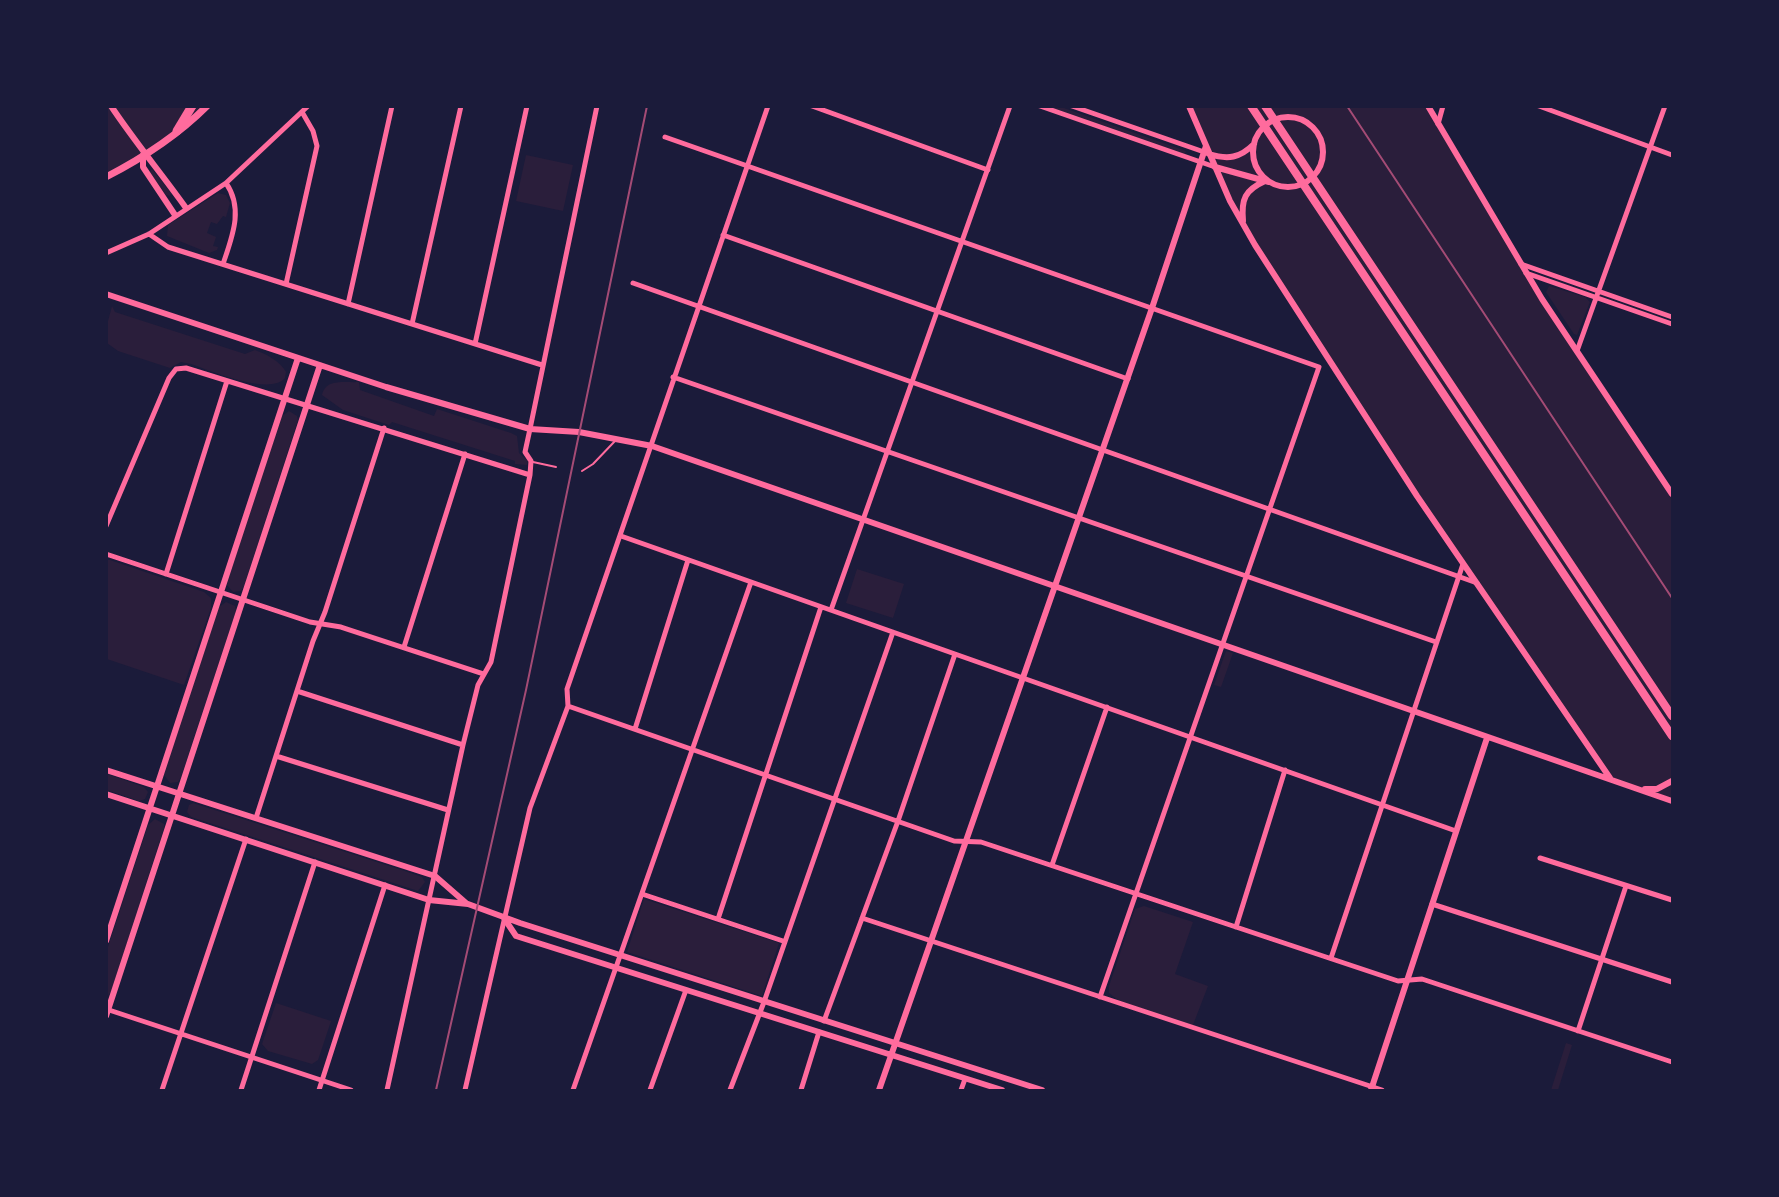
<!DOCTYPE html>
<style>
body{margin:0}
#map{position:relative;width:1779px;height:1197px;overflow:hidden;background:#1b1b3a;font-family:"Work Sans",sans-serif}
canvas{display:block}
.frame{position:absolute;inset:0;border:108px solid #1b1b3a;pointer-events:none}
</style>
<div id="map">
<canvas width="1779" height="1197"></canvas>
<div class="frame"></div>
</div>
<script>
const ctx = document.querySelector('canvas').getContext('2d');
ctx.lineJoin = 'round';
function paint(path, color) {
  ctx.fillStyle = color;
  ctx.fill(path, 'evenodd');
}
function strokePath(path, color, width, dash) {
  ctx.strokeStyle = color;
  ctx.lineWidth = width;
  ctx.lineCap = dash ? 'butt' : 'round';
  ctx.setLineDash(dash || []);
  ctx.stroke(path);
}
paint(new Path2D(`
 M107,107H207L196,118L107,177Z
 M1050,107H1061L1186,151L1185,154Z
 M1189,107H1428L1526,273L1672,494V801L1610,779L1417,496L1243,224Z
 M526,155L573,165L563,211L516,201Z
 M152,169L171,193L170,196L166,195L150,172Z
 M218,193L226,195L230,203L226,217L223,216L217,224L211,222L207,233L216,237L213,246L218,247L217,250L209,253L167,236L168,225Z
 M1549,286L1585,297L1590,302L1577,335L1574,334L1546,292Z
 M112,306L115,312L245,354L255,350C266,354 280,361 286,372L285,378C270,396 211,371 191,364L181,362L170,368L118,351L107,343V325Z
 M359,382L360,390L434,416L437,409L511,433L517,436L519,453L528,461L527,465L515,464V461L392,422L389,425L343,410L322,395C326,378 345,383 359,382Z
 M289,411L297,416L298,420L244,586L241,591L233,592L227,585L228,579L282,416Z
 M107,559L204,592L211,598V608L184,685L107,659Z
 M857,569L904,584L893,618L846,603Z
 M226,602L235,606L236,611L181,777L178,782L170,783L164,775L165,769L219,607Z
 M1226,651L1233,653L1221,687L1214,685Z
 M107,774L144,787L148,792L145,799L139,801L107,790Z
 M193,803L405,871L422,877L425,882L418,891L191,817L187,812L189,805Z
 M155,819L164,824V828L111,992L107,997V950L148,825Z
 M644,899L779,943L762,996L627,952Z
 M1144,906L1193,922L1175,974L1208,986L1193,1025L1119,1001L1109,993V986L1135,909Z
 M276,1003L331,1021L318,1060L312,1064L268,1051L262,1044Z
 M1566,1043L1572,1045L1558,1090H1551Z`), '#2a1e3b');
strokePath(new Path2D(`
 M533,462L556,467
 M582,471L593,464L615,441`), '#ff6b9d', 2);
strokePath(new Path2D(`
 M812,106L988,170
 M1040,106L1215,167
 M1072,106L1207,153
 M1539,106L1672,155
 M1438,124L1443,106
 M665,137L1319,367
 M149,234L168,247L542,365
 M723,235L1128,379
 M106,253L149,234L226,183L308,106
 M223,264C232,237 244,209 226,183
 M1521,264L1672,317
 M1526,273L1672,324
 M633,283L1477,583
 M286,284L317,146L313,131L302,112
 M348,304L392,106
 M412,324L461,106
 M475,344L527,106
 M1577,351L1665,106
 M673,377L1436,642
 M106,526L169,378L176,369L186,368L530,475
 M621,536L1456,831
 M106,554L310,622L341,627L484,674
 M166,574L227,381
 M831,610L1010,106
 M404,647L465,454
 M297,691L463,745
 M568,706L954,841L981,842L1398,981L1422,979L1672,1062
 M635,729L688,560
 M276,756L448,810
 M256,818L313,641L325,612L384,428
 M1540,858L1672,900
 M1052,865L1107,707
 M642,894L783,941
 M1432,904L1672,982
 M862,918L1382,1090
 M718,919L821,607
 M1236,927L1285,770
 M1331,958L1463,564
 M1100,997L1319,367
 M106,1009L351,1090
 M824,1021L898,821L955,654
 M1578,1031L1626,886
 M162,1090L246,839
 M241,1090L315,862
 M319,1090L385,885
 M387,1090L463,745L478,685L491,662L530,475L531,461L525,452L530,429L597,106
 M465,1090L530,808L568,706L567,689L768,106
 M573,1090L751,582
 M650,1090L686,990
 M730,1090L764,1002L893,632
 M801,1090L819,1032
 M961,1090L965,1079`), '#ff6b9d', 5);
strokePath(new Path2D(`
 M111,106C135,142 161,173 186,208
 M1189,106L1230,201L1255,245L1417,496L1610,778
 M1428,106L1542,299L1672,494
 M1253 152a35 35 0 1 1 70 0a35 35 0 1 1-70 0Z
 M1209,154C1228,160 1240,158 1254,144
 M143,155V167L175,215
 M1215,167L1269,182
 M1243,221C1241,199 1245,190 1265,181
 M106,294L386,387L530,429L579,432L652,446L1672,801
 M106,770L435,876L466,903
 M1645,789H1657L1672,781
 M106,794L429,900L468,904L520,923L1042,1090
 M504,918L516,936L1002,1090
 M106,941L298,358
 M106,1016L320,365
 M879,1090L1152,308L1206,146
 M1371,1090L1487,738`), '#ff6b9d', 6);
strokePath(new Path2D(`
 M106,177C141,159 179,134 207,106`), '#ff6b9d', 7);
strokePath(new Path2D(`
 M1251,106L1672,736
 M1265,106L1672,716`), '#ff6b9d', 8);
strokePath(new Path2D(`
 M177,131L192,106`), '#ff6b9d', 9);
strokePath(new Path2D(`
 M1347,106L1672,598
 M436,1090L526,690L647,106`), '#a44b75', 2);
</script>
